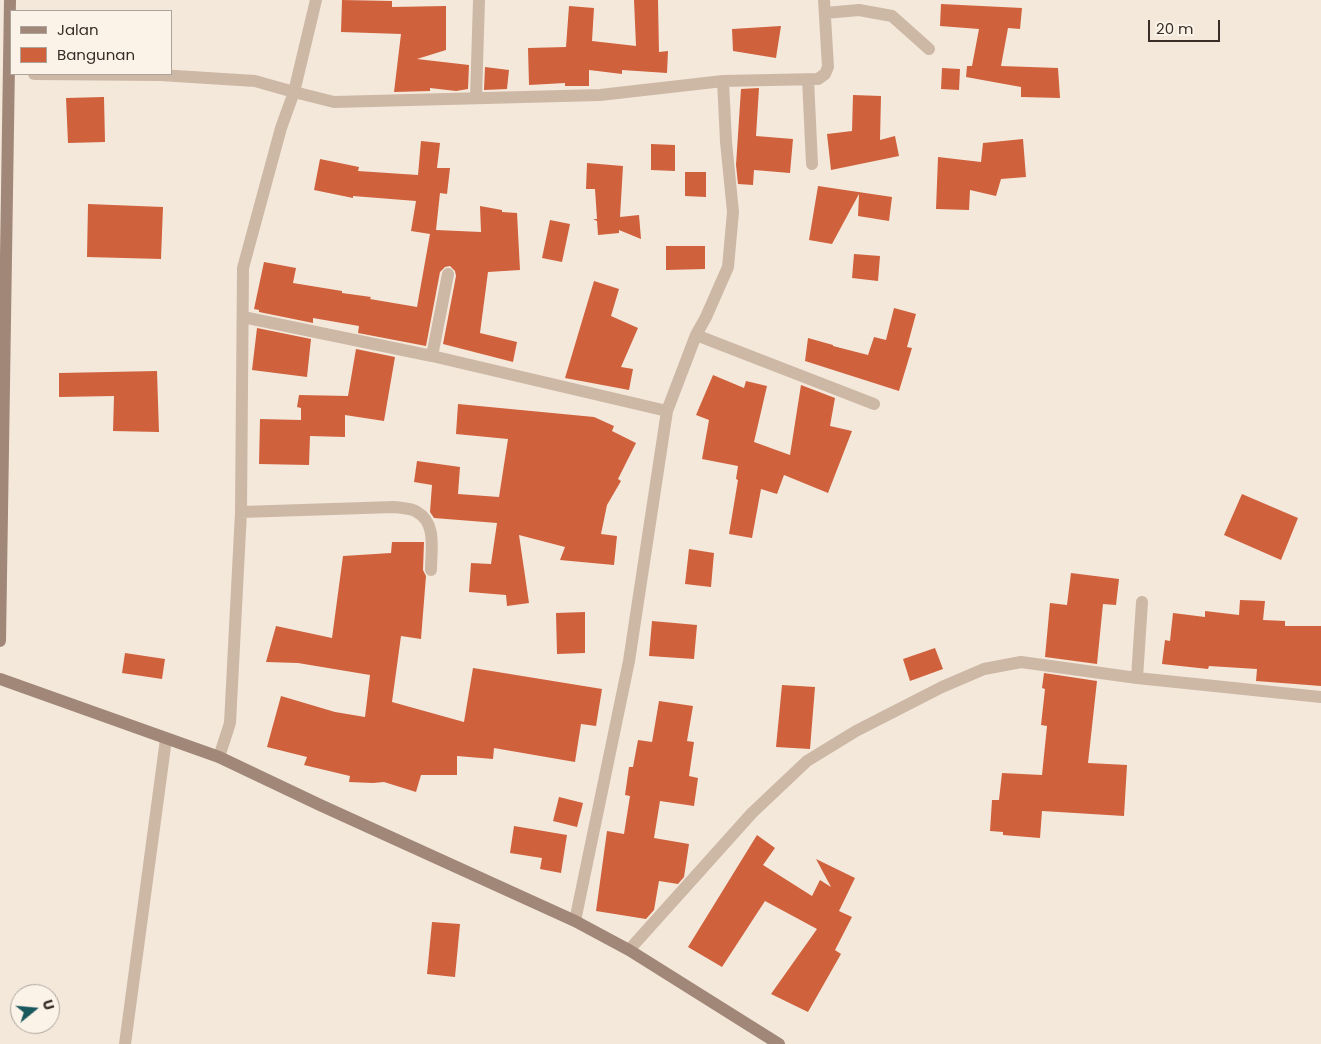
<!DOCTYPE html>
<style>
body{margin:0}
#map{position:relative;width:1321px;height:1044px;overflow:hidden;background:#f4e8db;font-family:Poppins,sans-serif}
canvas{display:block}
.legend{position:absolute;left:10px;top:10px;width:162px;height:65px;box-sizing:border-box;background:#fbf2e8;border:1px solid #ada39b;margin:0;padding:6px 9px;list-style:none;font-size:15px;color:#392d27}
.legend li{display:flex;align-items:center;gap:10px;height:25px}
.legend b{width:25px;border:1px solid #ada39b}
.north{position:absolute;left:10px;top:984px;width:50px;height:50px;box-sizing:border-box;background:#fbf2e8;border:1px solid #ada39b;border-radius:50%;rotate:73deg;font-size:14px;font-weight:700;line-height:20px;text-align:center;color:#392d27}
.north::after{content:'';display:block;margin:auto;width:18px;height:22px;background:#19595e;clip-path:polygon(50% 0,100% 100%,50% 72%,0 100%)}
.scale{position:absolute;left:1148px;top:20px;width:72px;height:22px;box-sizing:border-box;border:2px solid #392d27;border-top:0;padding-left:6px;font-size:15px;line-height:18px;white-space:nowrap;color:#392d27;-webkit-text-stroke:4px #fbf2e8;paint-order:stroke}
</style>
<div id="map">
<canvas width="1321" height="1044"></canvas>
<ul class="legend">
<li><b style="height:6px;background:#a18777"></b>Jalan</li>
<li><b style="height:14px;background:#d0613d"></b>Bangunan</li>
</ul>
<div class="north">U</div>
<div class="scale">20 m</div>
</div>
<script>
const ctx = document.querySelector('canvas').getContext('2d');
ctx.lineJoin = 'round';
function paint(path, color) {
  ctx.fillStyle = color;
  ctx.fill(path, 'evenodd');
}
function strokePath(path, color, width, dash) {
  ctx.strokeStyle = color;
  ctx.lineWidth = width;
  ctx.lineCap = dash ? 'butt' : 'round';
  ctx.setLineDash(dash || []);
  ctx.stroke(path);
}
paint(new Path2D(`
 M342,0L392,1V7L446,6V50L417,59L469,65L468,89L456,91L430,88V91L394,92L401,34L341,32Z
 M634,0H658L659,52L668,51L667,73L622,70V74L589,70V86H565V83L529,85L528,48L566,47L569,6L594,8L592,41L636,46Z
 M941,4L1022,8L1020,29L1008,28L1001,66L1058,68L1060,98L1021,97V87L966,77L967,66H972L979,29L940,26Z
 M781,26L776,58L733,51L732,29Z
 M485,67L509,70L507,89L484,90Z
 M942,68L960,69L959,90L941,89Z
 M759,88L756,136L793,139L790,173L754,170L753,185L738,184L736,165L741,89Z
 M853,95L881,96L880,140L895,136L899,156L831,170L827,134L852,131Z
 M104,97L105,142L68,143L66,98Z
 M1023,139L1026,177L1001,179L996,196L970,190L969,210L936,209L938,157L981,162L983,143Z
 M421,141L440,143L437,168H450L447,194L440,193L436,230L481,232L480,206L502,210V212L517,213L520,270L488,272L480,333L517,342L513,362L443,344L456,276L455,271L450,266L445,267L440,272L426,346L358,333L359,326L313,318V323L259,312V310L254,309L264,262L296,268L293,283L342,291V293L371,297L370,299L417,307L430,234L411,231L416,201L353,196V198L314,190L320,159L359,167L358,171L418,175Z
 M651,144L675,145V171L651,170Z
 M587,163L623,166L620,217L639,215L641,239L619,230V233L598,235L597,221L593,219H597L595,189H586Z
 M685,172H706V197L685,196Z
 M818,186L892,197L889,221L858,216L859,194L832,244L809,240Z
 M88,204L163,207L161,259L87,257Z
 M550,220L570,224L562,262L542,258Z
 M666,246H705V269L666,270Z
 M854,254L880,256L878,281L852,278Z
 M594,281L619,289L611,316L638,328L621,367L633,369L629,390L565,378Z
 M894,308L916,314L907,347L912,348L899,391L805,361L808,338L833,345V346L868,355L874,337L886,340Z
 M257,328L311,339L307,377L252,370Z
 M356,349L395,357L384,421L345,415V437L310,436L309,465L259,464L260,419L301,420V408L297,407L299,395L348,396Z
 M157,371L159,432L113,431L114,396L59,397V373Z
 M713,375L744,388L746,381L767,386L754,442L790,455L801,385L835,398L830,426L852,431L828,493L784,475L777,494L761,489L752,538L729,534L738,480L736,479L738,466L702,459L709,420L696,415Z
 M458,404L594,417L614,426L612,431L636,443L618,479L621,481L607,505L601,534L617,536L614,565L560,560L565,547L519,535L529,603L507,606L506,595L469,592L471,563L491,564L497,523L434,518L430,512L432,485L414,482L417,461L460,467L458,494L499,497L508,439L456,434Z
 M1242,494L1298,518L1281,560L1224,535Z
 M392,542H424L423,570L426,576L421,639L401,636L392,702L464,722L473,668L602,689L596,726L581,724L575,762L494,748L493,759L457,756V775H421L416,792L384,782L373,783L349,782L350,776L304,765L307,757L267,747L281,696L335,712L365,717L370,675L298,663L266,662L276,626L332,638L343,556L391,553Z
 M689,549L714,553L711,587L685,584Z
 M1071,573L1119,579L1116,605L1103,604L1097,664L1045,657L1050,603L1067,605Z
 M1240,600L1265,601L1263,620L1285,621V626H1321V686L1256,681L1257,669L1209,666L1208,669L1162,664L1165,640L1170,641L1173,613L1205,617V611L1239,615Z
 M585,612V653L557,654L556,613Z
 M652,621L697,625L694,659L649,656Z
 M935,648L943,669L910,681L903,659Z
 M125,653L165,659L162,679L122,673Z
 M1044,673L1097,681L1088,763L1127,765L1124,816L1042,811L1040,838L1003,835V832L990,831L992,800H999L1002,773L1042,775L1047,726L1041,725L1045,689L1042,688Z
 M782,685L815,687L810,749L776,747Z
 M659,701L693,706L687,741L694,742L689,776L698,778L694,806L660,801L654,838L689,844L684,877L678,884L659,881L654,910L646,919L596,911L607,831L624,834L630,796L625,795L629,767H633L638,740L652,742Z
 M559,797L583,803L577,827L553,821Z
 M514,826L567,835L561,873L540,869L542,858L510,853Z
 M757,835L775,848L763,865L812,896L820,880L831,887L816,859L855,878L839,911L852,917L835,950L841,954L808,1012L771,994L817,929L765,901L722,967L688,947Z
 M432,922L460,924L455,977L427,974Z`), '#d0613d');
strokePath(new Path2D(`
 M825,13L859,10L892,16L929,49
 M34,74L160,75L255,81L294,92L316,0
 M808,79L812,164
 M476,98L479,0
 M243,317L432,356L667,411
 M696,335L874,404
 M432,356L448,274
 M241,512L394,507C401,508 411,508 417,512C437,523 431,550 431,570
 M1137,678L1142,602
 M219,757L230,723L241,512L243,268L281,128L294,92L334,102L600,95L723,81L818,79L825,74L828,67L824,0
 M575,921L629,661L667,411L696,335L706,317L728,267L733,212L726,142L723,81
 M629,950L752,813L807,761L856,731L942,687L984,669L1021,662L1137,678L1321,697
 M125,1044L166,739`), '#cdb8a6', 12);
strokePath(new Path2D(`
 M0,641L10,0
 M0,679L219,757L320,805L575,921L629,950L779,1044`), '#a18777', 12);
</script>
